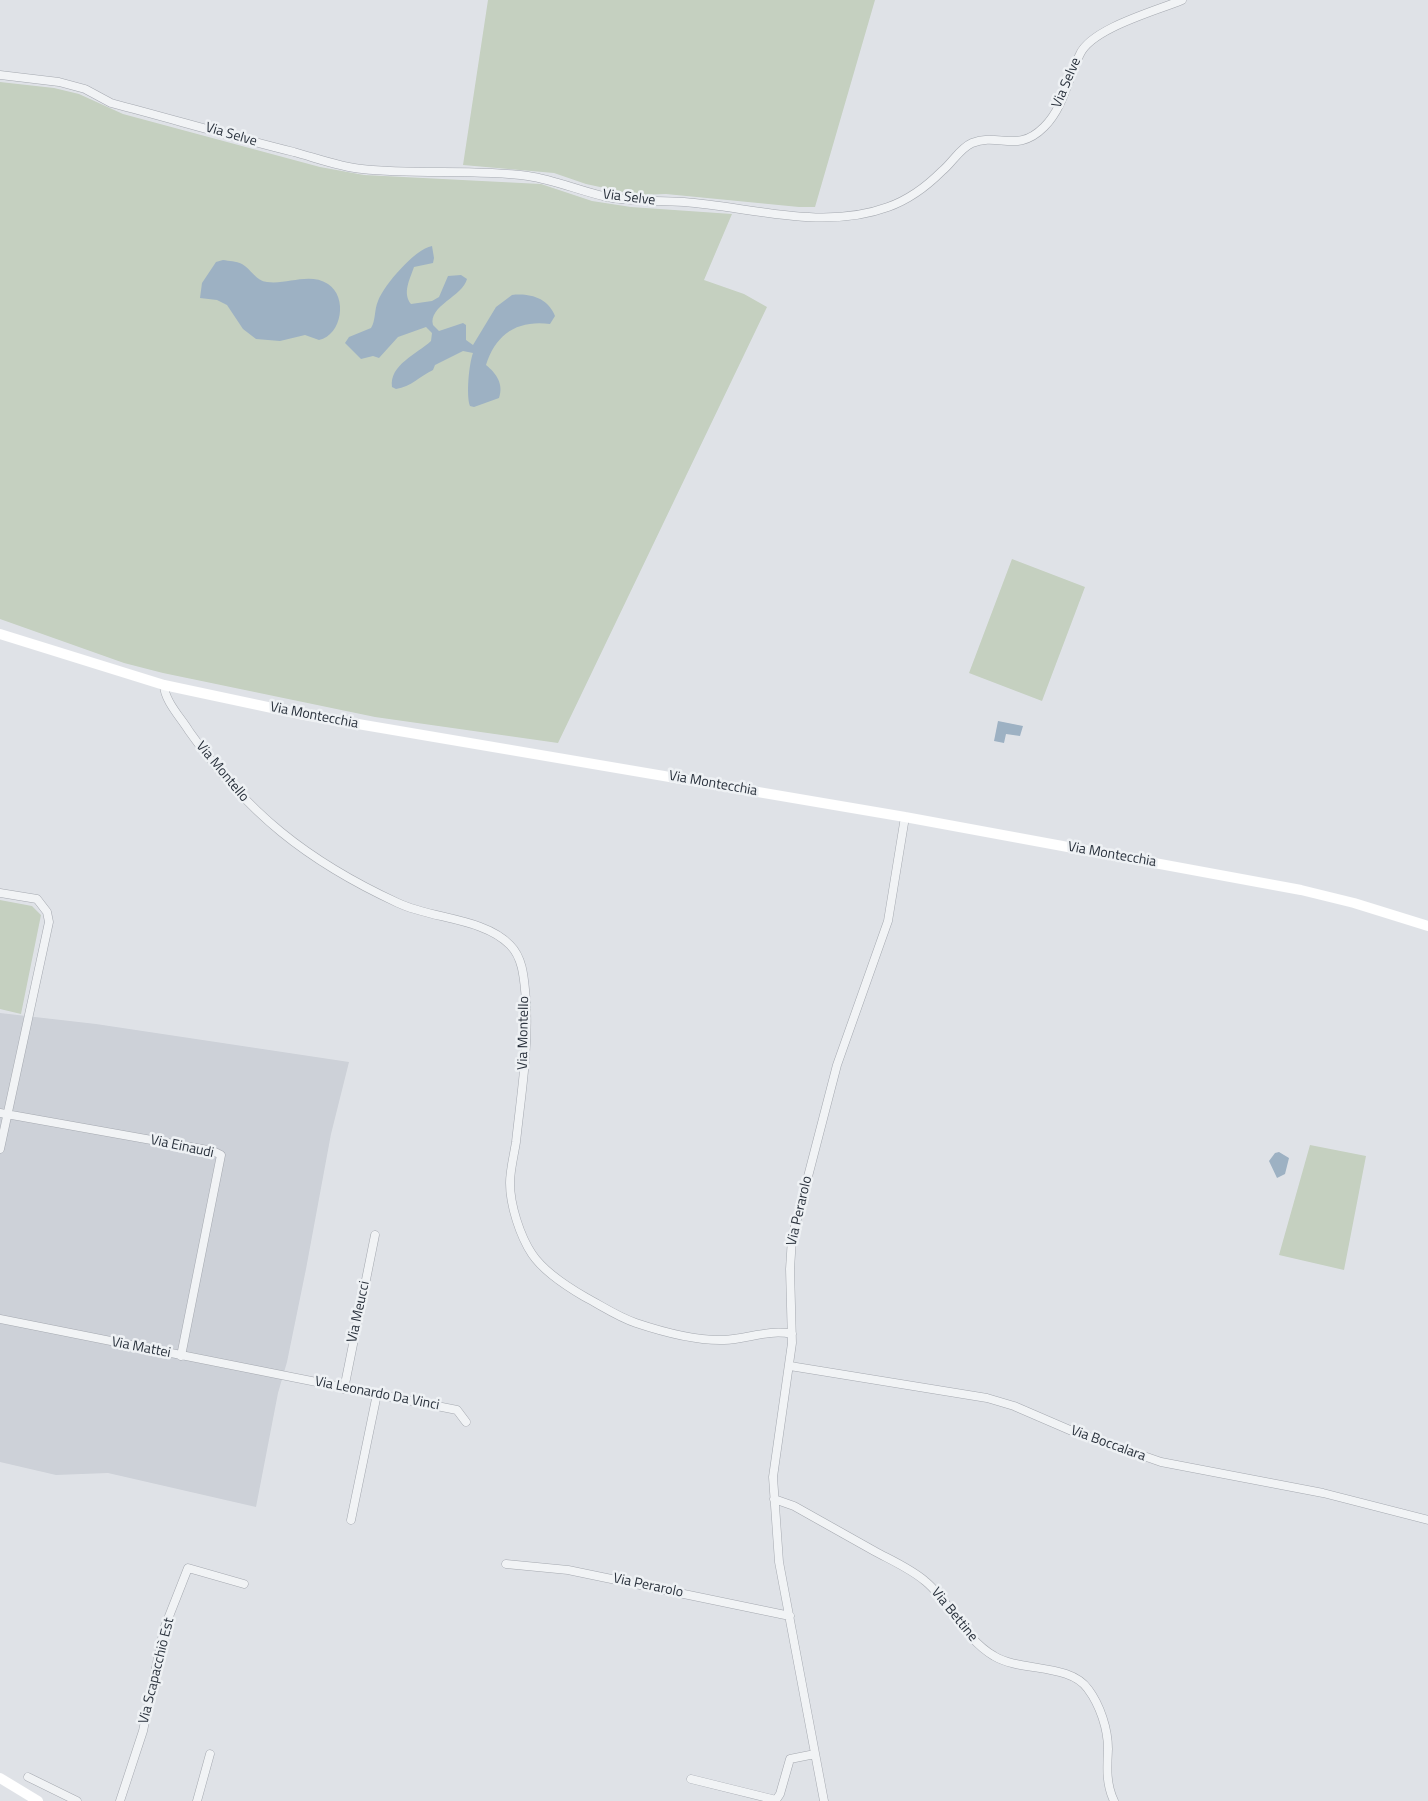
<!DOCTYPE html>
<meta charset="utf-8">
<style>
body{margin:0}
canvas{display:block;background:#dfe2e7}
</style>
<canvas width="1428" height="1801"></canvas>
<script>
const ctx = document.querySelector('canvas').getContext('2d');
ctx.lineJoin = 'round';
function paint(path, color) {
  ctx.fillStyle = color;
  ctx.fill(path, 'evenodd');
}
function strokePath(path, color, width, dash) {
  ctx.strokeStyle = color;
  ctx.lineWidth = width;
  ctx.lineCap = dash ? 'butt' : 'round';
  ctx.setLineDash(dash || []);
  ctx.stroke(path);
}
function label(font, color, halo, rows, align = 'center') {
  ctx.font = font + ' "Titillium Web",sans-serif';
  ctx.lineWidth = 5;
  ctx.setLineDash([]);
  ctx.textBaseline = 'middle';
  ctx.strokeStyle = halo;
  ctx.fillStyle = color;
  for (const [text, x, y, turn = 0] of rows) {
    ctx.save();
    ctx.translate(x, y);
    ctx.rotate((+turn || 0) * Math.PI / 180);
    ctx.textAlign = isNaN(turn) ? turn : align;
    if (halo) ctx.strokeText(text, 0, 0);
    ctx.fillText(text, 0, 0);
    ctx.restore();
  }
}
paint(new Path2D(`
 M0,1013L96,1024L349,1062L331,1134L306,1269L287,1362L278,1393L256,1507L108,1473L56,1475L0,1462Z`), '#cdd1d8');
paint(new Path2D(`
 M488,0H875L815,207H799L666,194L637,195L586,184L554,173L463,165Z
 M0,82L54,88L79,94L123,114L320,167L364,175L541,184L592,201L631,207L732,214L704,280L744,294L767,307L558,743L375,717L163,673L124,663L0,619Z
 M1012,559L1085,587L1042,701L969,673Z
 M0,900L32,906L41,915L21,1014L0,1009Z
 M1310,1145L1366,1156L1344,1270L1279,1255Z`), '#c5d0c0');
paint(new Path2D(`
 M432,246L434,258L433,263L414,267C410,279 402,293 411,304L432,301L439,297L448,276L461,275L467,279C463,296 428,306 433,325L439,331L463,323L466,325V340L473,345L496,307L512,295C530,293 548,298 555,316L550,324C517,320 496,334 486,365C496,373 504,384 499,398L474,407L470,406C466,395 469,364 473,353L463,351L435,365L433,370C420,376 411,387 396,389L392,387C389,365 417,354 431,341L432,333L426,327L398,337L379,358L373,356L361,359L345,343L349,337L371,328C376,320 374,310 378,301C384,285 415,249 432,246Z
 M223,260C229,261 236,261 242,264C251,269 256,281 267,282C287,285 309,272 328,284C348,297 342,335 319,340L305,335L280,341L256,339L243,329L227,305L217,300L200,298L202,283L216,262Z
 M998,721L1023,726L1020,736L1006,734L1004,743L994,741Z
 M1279,1152L1289,1158L1285,1174L1277,1178L1269,1161L1275,1153Z`), '#9db1c3');
const street = new Path2D(`
 M0,75L59,82L85,89L111,103C172,119 233,137 294,152C316,158 340,167 362,169C417,175 473,169 528,176C555,180 580,191 607,197C633,202 658,200 684,202C751,207 823,231 888,207C908,200 927,186 942,171C952,163 960,148 972,143C999,132 1017,154 1044,127C1064,107 1068,78 1080,54C1092,28 1156,11 1182,0
 M164,685C164,700 181,718 189,731C247,813 307,861 398,903C432,919 484,918 510,945C524,959 524,981 526,1000C529,1047 521,1095 516,1142C514,1155 510,1170 510,1183C510,1205 520,1236 532,1254C544,1272 566,1286 585,1297C602,1306 618,1317 636,1323C663,1332 696,1341 724,1340C748,1339 768,1329 792,1334
 M0,893L37,899L47,912L49,922L0,1149
 M0,1113L213,1151L221,1155L181,1356
 M0,1319L457,1410L466,1422
 M790,1366L987,1398L1014,1406L1072,1431L1161,1462L1323,1493L1428,1520
 M344,1389L375,1235
 M774,1499L794,1506C821,1521 849,1537 876,1552C893,1561 911,1569 925,1581C952,1603 963,1638 994,1656C1020,1672 1070,1663 1088,1689C1100,1705 1108,1729 1108,1749C1107,1768 1106,1784 1114,1801
 M351,1520L377,1394
 M506,1564L568,1570L790,1616
 M28,1777L77,1801
 M691,1779L776,1800L780,1794L790,1759L815,1754
 M120,1801L143,1731L164,1629L188,1568L244,1584
 M197,1801L210,1754
 M824,1801L779,1562L773,1477L792,1343L790,1269L792,1238L837,1065L888,921L905,817`);
strokePath(street, '#a5a9b0', 9);
strokePath(street, '#f1f3f5', 8);
strokePath(new Path2D(`
 M0,634L164,685L305,715L905,817L1301,890L1354,903L1428,926
 M0,1778L38,1801`), '#fff', 10);
label('14px', '#29313c', '#eef1f4', [
 ["Via Selve",1067,83,-67],
 ["Via Selve",231,135,16],
 ["Via Selve",629,198,7],
 ["Via Montecchia",314,716,11],
 ["Via Montello",222,772,50],
 ["Via Montecchia",713,784,10],
 ["Via Montecchia",1112,855,10],
 ["Via Montello",524,1033,-89],
 ["Via Einaudi",182,1147,12],
 ["Via Perarolo",800,1211,-77],
 ["Via Meucci",359,1312,-78],
 ["Via Mattei",141,1348,11],
 ["Via Leonardo Da Vinci",377,1394,11],
 ["Via Boccalara",1108,1444,20],
 ["Via Perarolo",648,1586,12],
 ["Via Bettine",954,1615,51],
 ["Via Scapacchiò Est",157,1671,-76]
]);
</script>
